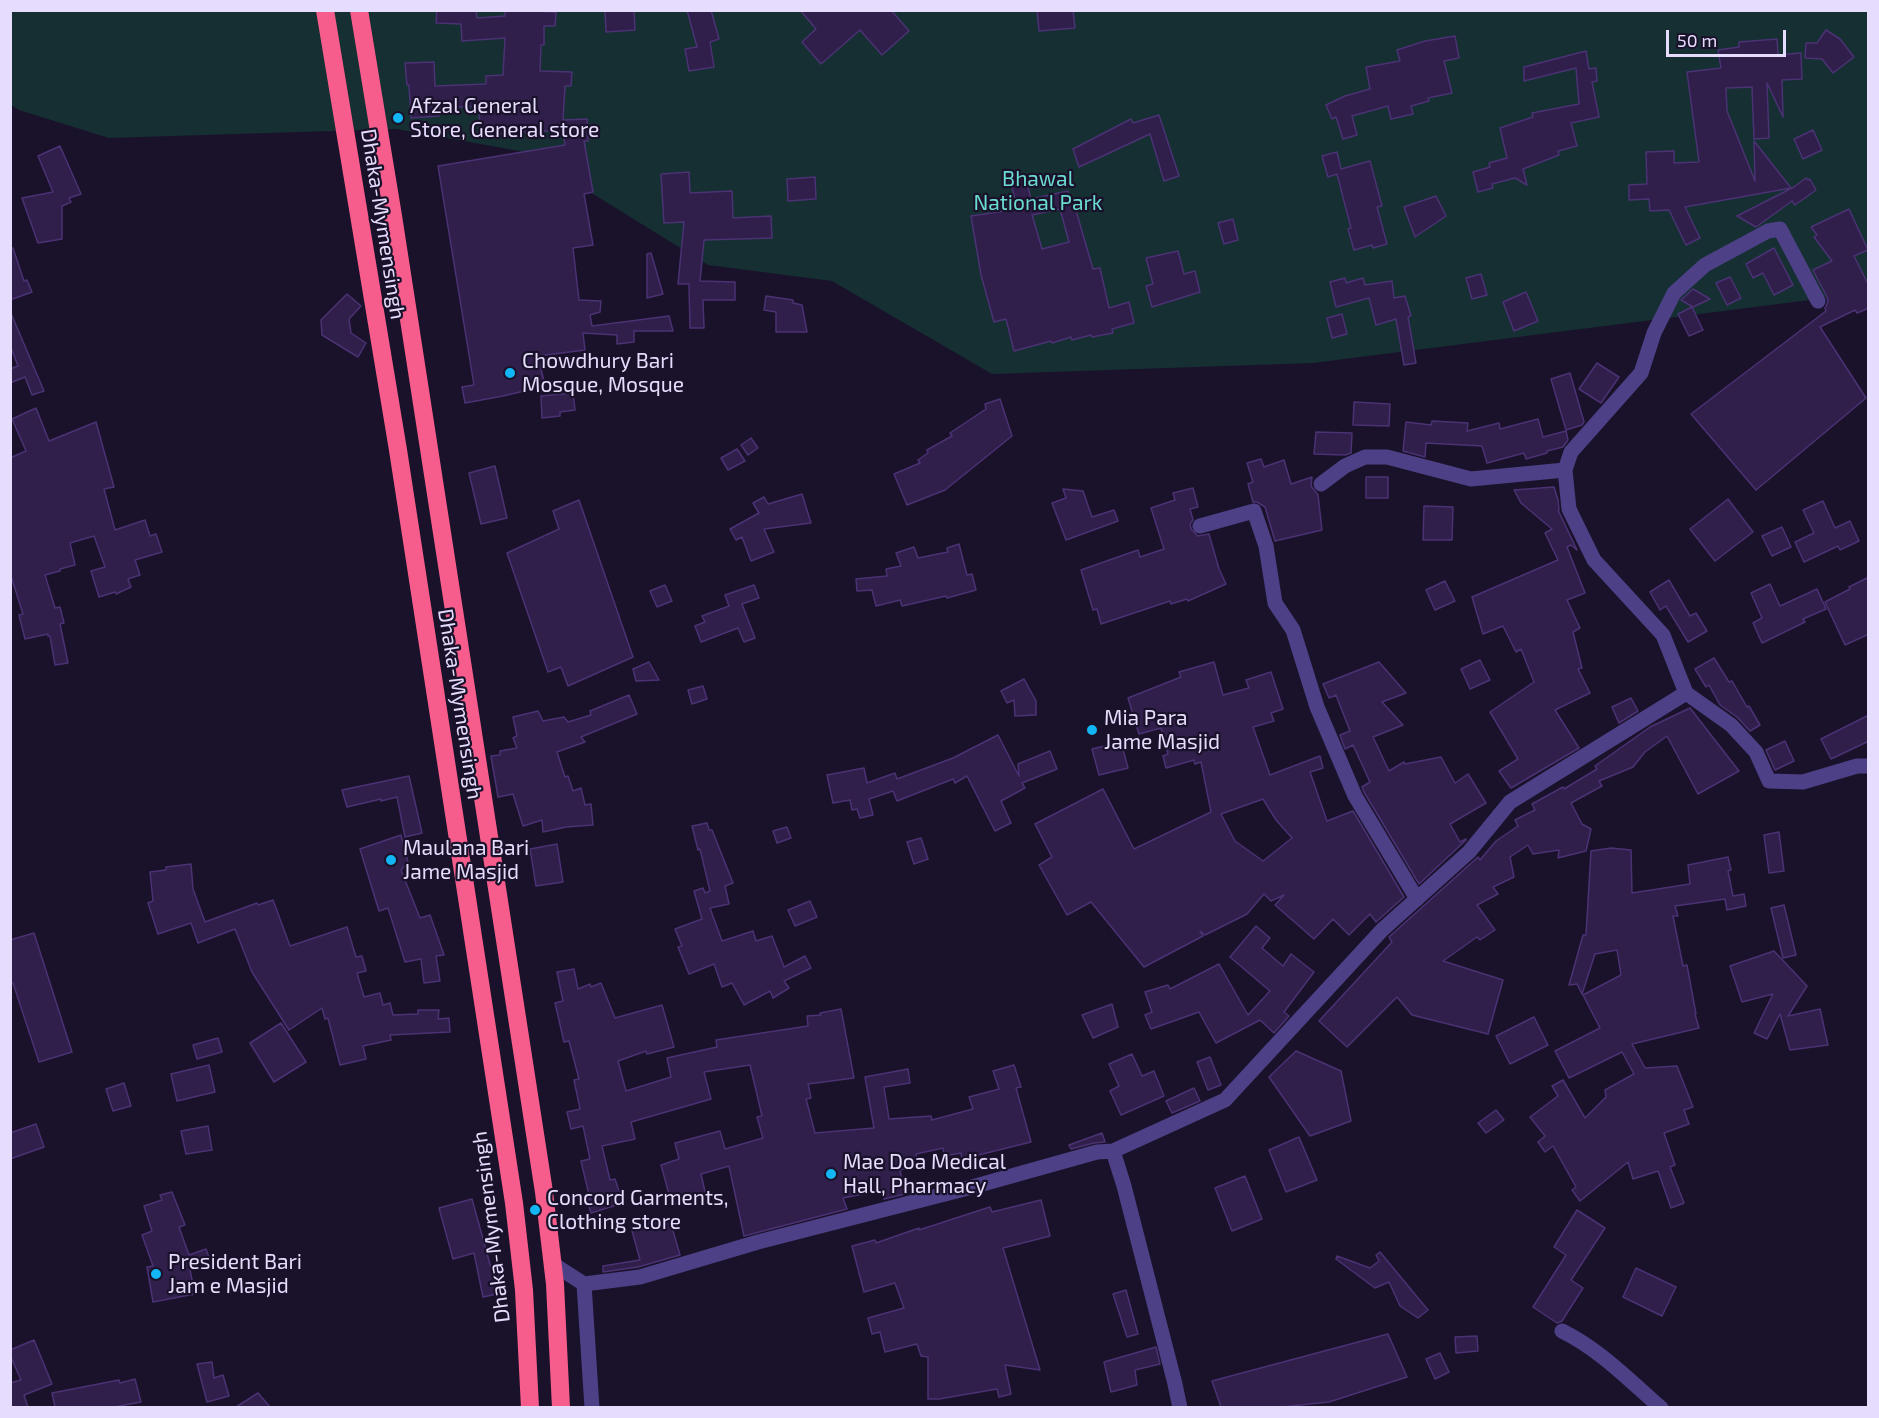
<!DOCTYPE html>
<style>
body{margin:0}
#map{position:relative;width:1879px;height:1418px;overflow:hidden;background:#1a122a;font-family:"Exo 2",sans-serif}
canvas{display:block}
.frame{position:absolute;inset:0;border:12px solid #e6dcfd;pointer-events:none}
.scale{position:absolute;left:1666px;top:30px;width:120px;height:27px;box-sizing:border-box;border:3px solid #e6dcfd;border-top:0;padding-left:8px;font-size:18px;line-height:21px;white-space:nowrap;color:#e6dcfd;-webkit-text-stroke:4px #1a122a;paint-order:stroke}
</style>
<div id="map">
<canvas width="1879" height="1418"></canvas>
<div class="frame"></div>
<div class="scale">50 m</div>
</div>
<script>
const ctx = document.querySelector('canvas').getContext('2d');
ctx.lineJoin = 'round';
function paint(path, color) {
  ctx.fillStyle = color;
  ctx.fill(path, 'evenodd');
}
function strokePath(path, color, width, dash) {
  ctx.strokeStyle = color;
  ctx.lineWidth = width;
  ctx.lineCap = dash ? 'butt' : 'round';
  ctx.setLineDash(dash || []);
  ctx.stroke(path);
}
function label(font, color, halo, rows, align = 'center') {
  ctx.font = font + ' "Exo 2",sans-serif';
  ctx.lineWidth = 4.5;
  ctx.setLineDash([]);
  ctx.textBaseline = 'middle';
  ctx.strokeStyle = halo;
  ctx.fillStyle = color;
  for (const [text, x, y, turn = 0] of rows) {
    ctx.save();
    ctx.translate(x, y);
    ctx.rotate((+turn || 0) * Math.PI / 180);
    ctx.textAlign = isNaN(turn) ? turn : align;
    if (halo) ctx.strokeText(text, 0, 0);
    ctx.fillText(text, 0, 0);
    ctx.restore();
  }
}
paint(new Path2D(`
 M10,11H1868V285L1818,299L1313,363L992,374L832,281L708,265L525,152L396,129L109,138L19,110L11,105Z`), '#152f33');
const building = new Path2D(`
 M437,10H476L477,18L505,16V10L556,12L555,26H544V45H541L540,71L572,72L571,86H565L563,120L587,119L588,141H584L593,192L584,194L593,245L573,248L579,300L601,301L600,312L590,315L592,326L669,316L673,331H634V342L617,344V335L583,333L585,350L538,356L545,386L503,396L465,403L462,387L474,385L438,166L565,145L563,130L480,135L479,106L439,108V116L411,118L409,85H407L405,63L434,62L435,86L486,84V76L503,75L505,38L462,41L461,24L436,23Z
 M605,10H634L635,30L606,32Z
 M687,10H711L719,39L710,42L714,67L689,71L685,49L697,47Z
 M800,10H891L909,31L882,55L860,30L821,64L802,42L816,29Z
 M1037,10H1073L1075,28L1039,31Z
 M1826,30L1840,39L1854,57L1833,73L1822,59L1805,58L1806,43H1817Z
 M1455,36L1459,58L1444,61L1452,93L1428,98L1429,101L1411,106L1413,114L1391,119L1388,106L1352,116L1357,135L1343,139L1336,117L1332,119L1326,105L1345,96L1370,89L1366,67L1400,61L1397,50L1425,41Z
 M1777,39L1778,55L1801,53L1802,79L1782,80L1783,117L1767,83L1769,138L1754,139L1752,87L1726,88L1727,111L1755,181L1754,141L1791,188L1685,207L1700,238L1686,245L1669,210L1650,211L1649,199L1629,200V185L1647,184L1646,152L1674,151V163L1699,162L1687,72L1721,68L1718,50L1739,47V42Z
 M1586,51L1589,69L1596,68L1597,81L1592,82L1599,117L1571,123L1577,146L1558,151L1559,155L1523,169L1527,185L1515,178L1492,184L1493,188L1478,192L1473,172L1490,167L1489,163L1507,158L1500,128L1533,117L1532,113L1579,104L1576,68L1524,81V67Z
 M1159,115L1179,176L1164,181L1150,134L1079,167L1073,149L1131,119L1133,123Z
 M1813,130L1822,150L1803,159L1794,139Z
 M60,146L81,194L69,198L71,202L62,206V239L38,243L22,198L53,192L38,156Z
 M1337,152L1341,169L1370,161L1382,206L1377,207L1387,244L1373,248L1372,245L1354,250L1348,229L1351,228L1337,174L1328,177L1322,156Z
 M689,172L690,193L732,191L733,218L771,216L772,238L704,240L700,281L735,282V300H703L704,328H690L689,284H678L684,222L664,223L661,174Z
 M1025,176L1031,199L1068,191L1072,208L1075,207L1093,269L1100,268L1109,308L1129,302L1134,323L1112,329L1113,333L1092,337L1091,335L1072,340L1071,337L1052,343L1051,341L1014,351L1006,319L994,322L981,275L971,216L1018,209L1010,181ZM1060,209L1069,242L1042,249L1032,215Z
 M815,177L816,199L788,201L787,179Z
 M1806,178L1808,180L1810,179L1816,190L1795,205L1792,201L1756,227L1737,216L1794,187Z
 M1436,196L1446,216L1415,237L1404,207Z
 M1849,209L1868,250L1854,256L1869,286V308L1857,313L1855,310L1820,327L1866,398L1756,490L1691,414L1826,311L1825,308L1828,302L1827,297L1813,270L1832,261L1814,237L1817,235L1811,227Z
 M1233,219L1238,240L1224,244L1218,223Z
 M13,248L24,281L27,280L32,292L10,300V249Z
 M1774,248L1793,285L1774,295L1763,273L1753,278L1746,264Z
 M1178,251L1184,274L1195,271L1200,292L1152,307L1146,286L1153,284L1146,258Z
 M651,253L663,294L647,298V254Z
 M1481,274L1487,295L1472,299L1466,278Z
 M1730,277L1741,298L1727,305L1716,283Z
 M1345,278L1346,283L1363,278L1365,285L1392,281L1394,298L1405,296L1411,316L1408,317L1416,363L1404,365L1396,319L1376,325L1369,298L1336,307L1330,282Z
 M1693,289L1710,299L1693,307L1681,300Z
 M1526,292L1538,321L1514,331L1503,302Z
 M347,294L361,306L349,319L351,333L366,343L358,357L322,335L321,320Z
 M766,296L793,300V303L802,305L807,332H776V312L764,310Z
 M1692,307L1703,330L1689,336L1678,314Z
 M10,311L44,391L32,395L25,377L10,383V369L18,366L10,345Z
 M1342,314L1347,334L1332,338L1327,318Z
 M1597,363L1619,377L1601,403L1579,389Z
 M1570,373L1584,422L1582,425L1566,430L1551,379Z
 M573,393L575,410L560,412V416L542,418L541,396Z
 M1000,399L1012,436L945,490L907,505L894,474L920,463L918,460L928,453L927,450L952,436L950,433L986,409L985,404Z
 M1354,402L1390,404L1389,426L1353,425Z
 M36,408L49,441L96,422L114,487L104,489L115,530L145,520L150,536L156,534L162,552L135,560L140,575L128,579L131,587L116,594L115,592L99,597L91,571L105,567L94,536L70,543L75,565L60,569V571L45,575L55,608L60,607L64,623L60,624L68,663L55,665L50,636H48V634L25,639L19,615L23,614L10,573V458L26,451L12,419Z
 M1538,419L1543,437L1566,431L1568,440L1563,447L1547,451V453L1526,459L1524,453L1487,463L1482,446L1426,443L1425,457L1403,451L1406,422L1431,425L1432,421L1468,423L1467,431L1499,423L1500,429Z
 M1316,432L1352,433L1351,453L1345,455L1314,454Z
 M751,438L758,448L748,455L741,445Z
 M737,449L745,461L728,470L721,458Z
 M1261,459L1264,467L1284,460L1291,484L1312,477L1311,486L1318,495L1322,530L1275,541L1265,507L1257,502H1253L1248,484L1253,482L1247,463Z
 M495,466L507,518L481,524L469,473Z
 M1366,477H1388V498H1366Z
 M1554,487L1558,500L1559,510H1558L1577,550L1571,545L1567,547L1585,593L1567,600L1580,628L1573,632L1582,668L1578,669L1590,693L1555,710L1579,748L1511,788L1499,771L1518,759L1490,712L1534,682L1521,649L1516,652L1503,626L1483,634L1472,597L1558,560L1545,533L1552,529L1521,503L1514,490Z
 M1193,488L1198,507L1190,509L1193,520L1190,524L1191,529L1198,536L1209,534L1219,569L1226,584L1188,601L1187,599L1171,604L1170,601L1101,624L1097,609L1093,610L1081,570L1138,550L1140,557L1164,549L1151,508L1175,500L1173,493Z
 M1063,489L1083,491L1092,517L1114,510L1118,521L1066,540L1052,503L1066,498Z
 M802,494L811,523L764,529L774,552L751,561L742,537L736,540L730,529L759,513L753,503L764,497L768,504Z
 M1728,499L1753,532L1715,561L1690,529Z
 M579,500L633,657L568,686L561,667L548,672L507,553L559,529L553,511Z
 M1823,501L1835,528L1850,521L1859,541L1840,550L1838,546L1804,562L1795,542L1814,533L1803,510Z
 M1424,506L1453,507L1452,540H1423Z
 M1782,527L1791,547L1772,556L1762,536Z
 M959,544L967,575L972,574L976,590L947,598L946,596L902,606L900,600L876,606L872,590L857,591L856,579L887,576L886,569L901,566L896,553L914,547L918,558L948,552L947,548Z
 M1869,577V634L1845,645L1825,602L1850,589L1849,587Z
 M1669,580L1690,616L1696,613L1707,631L1688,642L1666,606L1660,610L1650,592Z
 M1445,581L1455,601L1435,610L1426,590Z
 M1770,584L1780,606L1817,589L1826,609L1803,619L1805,622L1762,643L1753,623L1762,618L1751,593Z
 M665,585L672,601L657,607L650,591Z
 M754,585L759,598L742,604L755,638L744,642L738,628L701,642L695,626L705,622L702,616L729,606L725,595Z
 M1714,658L1729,682L1732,681L1747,707L1749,706L1760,725L1750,731L1737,717L1720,705L1709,685L1706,687L1695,669Z
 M1480,660L1490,680L1470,689L1461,669Z
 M649,662L659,680L636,681L633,669Z
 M1214,662L1223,695L1249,688L1246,680L1271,672L1283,709L1271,713L1274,721L1253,727L1270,775L1320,756L1323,768L1310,772L1327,821L1353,811L1404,897L1376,922L1370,914L1349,935L1333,919L1314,939L1275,905L1284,895L1271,901L1264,894L1247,914L1205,935L1200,931L1203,936L1144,967L1091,902L1067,915L1039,865L1052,857L1035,824L1103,789L1134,849L1211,812L1201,762L1195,764L1194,760L1166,768L1163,756L1168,754L1161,728L1139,734L1128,698L1181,677L1179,672ZM1263,799L1276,820L1292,838L1263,861L1235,841L1221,814Z
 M1379,662L1406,693L1382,702L1403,725L1373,737L1389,771L1404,762L1405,764L1441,757L1455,783L1468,774L1486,803L1450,824L1460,842L1466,839V840L1419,884L1364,792L1362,787L1370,782L1353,745L1345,749L1340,735L1350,731L1336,695L1329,698L1323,684Z
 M1024,679L1036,701V715L1015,716L1014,700L1007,703L1001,691Z
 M703,686L707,699L692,704L688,690Z
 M629,695L637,714L581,737L585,742L557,752L565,777L568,776L573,791L581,788L585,805L591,804L593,825L566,827L543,832L542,820L523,826L513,794L498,797L491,756L500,755V751L517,748L513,738L517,736L513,717L538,711L543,721L564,717L568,722L591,715L590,711Z
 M1631,698L1638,711L1619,723L1612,707Z
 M1690,708L1739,771L1698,794L1667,736L1645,752L1633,767L1599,781L1602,786L1571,803L1582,824L1591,829L1586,851L1558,858L1559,850L1533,854L1528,845L1510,857L1514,877L1493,887L1498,894L1477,905L1495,930L1480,940L1477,937L1443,961L1503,980L1488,1034L1412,1015L1397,997L1347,1047L1319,1021L1392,942L1389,937L1478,857L1480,860L1496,841L1518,826L1515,820L1535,810L1532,804L1563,787L1564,789L1597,769L1595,766L1650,727Z
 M1869,715V741L1831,759L1821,739Z
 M998,735L1019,776L1018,764L1050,751L1057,769L1022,783L1025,788L1001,801L1011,823L995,831L967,776L955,783L953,779L897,801L893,791L869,799L873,815L860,818L857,809L852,810L850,800L833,803L827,775L864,768L867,783L895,773L897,779L953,758Z
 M1785,741L1794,761L1775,770L1766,750Z
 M1121,742L1128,768L1099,775L1092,749Z
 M409,776L422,833L405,837L397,797L381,801V799L347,807L342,790Z
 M707,823L709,830H712L733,883L725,886L729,904L710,908L722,941L753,931L756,941L772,936L784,967L805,956L811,968L784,981L789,988L773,998L770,991L744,1005L732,983L722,987L714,964L689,974L678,947L682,946L675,929L702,919L694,891L703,888L705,893L710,891L700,849L698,850L692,826Z
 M787,827L791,838L777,843L773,831Z
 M1779,832L1784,871L1769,873L1764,835Z
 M401,835L408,862L401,870L420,918L430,915L444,955L436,956L440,981L424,983L421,959L405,962L388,908L379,911L360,849Z
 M921,838L928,859L914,864L907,842Z
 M557,844L563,882L536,886L530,849Z
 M1611,848L1631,850L1632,893L1690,884L1688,865L1728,857L1731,870L1728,871L1733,896L1744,894L1746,906L1727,910L1725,899L1675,906L1678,916H1673L1683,966L1687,965L1696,1014H1695L1699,1028L1632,1044L1645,1068L1677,1066L1693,1107L1684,1110L1689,1124L1664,1133L1675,1165L1670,1167L1684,1203L1671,1208L1658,1171L1633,1179L1628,1162L1580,1201L1572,1190L1576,1187L1553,1146L1545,1152L1538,1142L1545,1136L1530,1117L1558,1096L1552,1086L1563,1080L1585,1118L1606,1097L1605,1090L1634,1074L1622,1052L1569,1078L1555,1051L1600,1028L1583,995L1621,975L1617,950L1595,954L1582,994L1577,984L1569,985L1583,935H1586L1591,851Z
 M191,864L193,889L205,922L257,903L258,905L273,900L290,946L347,927L356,957L362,956L366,971L357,973L364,997L380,993L383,1005L390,1003L393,1015L418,1014V1010H439L438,1019L449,1018L450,1032L390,1035L391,1040L363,1046L366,1059L340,1065L328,1018L325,1019L322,1008L289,1030L252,972L235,929L198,943L191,923L158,934L148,903L153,901L150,872L166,870V867Z
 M810,901L817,917L795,926L788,910Z
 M1784,905L1796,955L1783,958L1771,908Z
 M1256,926L1270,938L1262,948L1283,966L1291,954L1314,972L1284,1012L1289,1016L1274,1033L1260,1020L1216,1043L1199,1012L1151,1029L1145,1015L1152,1012L1145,992L1168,985L1170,989L1219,964L1248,1015L1270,991L1230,957Z
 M34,933L72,1052L39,1062L13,983H10V940Z
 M1774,951L1807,986L1788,1016L1820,1009L1828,1045L1790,1050L1780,1014L1767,1039L1754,1033L1773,994L1742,1002L1730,966Z
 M574,969L578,989L590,984L591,987L601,983L615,1018L662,1005L674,1047L647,1054L646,1051L618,1061L626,1091L671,1077L667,1058L717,1047L716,1040L808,1026L807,1016L821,1015L820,1013L841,1009L854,1078L808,1084L811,1098L806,1099L815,1133L874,1128L865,1077L908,1069L910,1083L884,1087L889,1119L931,1116L932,1120L973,1109L969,1097L999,1089L993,1071L1014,1065L1021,1087L1016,1088L1031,1142L962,1159L961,1153L944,1156L943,1148L916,1154L918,1166L900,1170L905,1194L884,1199L883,1190L843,1198L847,1209L744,1236L729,1166L701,1174L706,1196L672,1205L661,1165L679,1159L675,1143L720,1131L725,1149L763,1138L757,1117L762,1116L750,1065L704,1072L711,1099L631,1122L635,1139L602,1146L610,1180L615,1179L623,1203L591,1213L587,1200L590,1199L581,1161L590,1159L583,1126L571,1129L567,1112L580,1109L574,1080L579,1079L569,1041L564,1042L555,1003L563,1001L557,972Z
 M1112,1004L1118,1027L1093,1038L1082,1015Z
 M1534,1017L1548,1045L1510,1064L1496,1036Z
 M281,1023L306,1062L274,1082L250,1043Z
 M218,1038L222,1052L197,1059L193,1045Z
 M1296,1051L1341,1071L1351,1121L1310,1136L1269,1077Z
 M1132,1054L1142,1076L1154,1071L1164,1096L1121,1115L1110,1091L1119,1086L1109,1064Z
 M1210,1057L1221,1085L1208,1090L1197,1062Z
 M209,1065L215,1092L177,1101L171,1074Z
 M124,1083L131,1106L113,1111L106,1089Z
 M1194,1088L1200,1101L1172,1113L1166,1101Z
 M1496,1110L1504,1120L1486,1133L1478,1123Z
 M36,1124L44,1147L10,1159V1133Z
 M208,1126L212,1150L186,1154L181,1131Z
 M1102,1133L1105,1142L1094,1143L1071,1149L1069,1145Z
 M1299,1137L1317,1180L1286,1192L1269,1150Z
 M1245,1176L1262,1219L1232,1231L1215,1188Z
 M172,1192L185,1225L179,1227L189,1255L206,1249L211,1263L190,1270L195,1294L153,1302L147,1267L153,1266L142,1235L152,1231L144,1206L162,1200L160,1195Z
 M472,1199L491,1268L497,1267L502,1293L483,1297L474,1253L453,1259L439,1208Z
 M1041,1200L1050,1236L1003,1248L1040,1370L1005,1365L1011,1394L999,1397L997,1389L939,1399H928V1357L921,1356L917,1344L885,1352L880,1332L872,1334L868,1318L904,1308L895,1283L864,1292L852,1246L875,1240L876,1243L919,1228V1230L990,1207L992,1212Z
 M1577,1210L1605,1228L1571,1280L1583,1288L1562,1321L1557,1323L1533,1307L1566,1255L1554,1247Z
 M669,1217L680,1255L638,1267L603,1272V1266L640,1260L631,1227Z
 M1380,1252L1428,1310L1418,1318L1400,1306L1389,1282L1375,1288L1336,1259L1337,1256L1370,1268L1379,1261L1376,1255Z
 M1636,1268L1676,1287L1662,1316L1623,1297Z
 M1126,1290L1138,1334L1127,1337L1113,1294Z
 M1388,1334L1407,1377L1329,1402L1281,1407H1221L1212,1381Z
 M1477,1336L1478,1351L1456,1353L1455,1337Z
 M34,1340L52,1384L24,1395L28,1407H10V1383L21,1380L10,1355V1350Z
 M1156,1347L1160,1364L1135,1370L1137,1385L1111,1392L1104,1362Z
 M1440,1353L1449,1372L1435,1379L1426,1359Z
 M212,1362L214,1378L223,1375L229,1396L207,1402L197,1364Z
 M135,1379L141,1402L114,1407H55L52,1393L119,1380L120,1383Z
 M258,1393L270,1407H236Z`);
paint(building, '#2f1f4a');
strokePath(building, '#4b3274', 1.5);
strokePath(new Path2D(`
 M1818,301L1780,229L1768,231L1705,265L1674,293L1654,333L1641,373L1571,452L1565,470L1569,509L1594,560L1663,635L1686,693L1731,725L1756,752L1769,781L1803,782L1857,766H1868
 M1321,484L1345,466L1365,457H1387L1471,479L1565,470
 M1200,526L1254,511L1266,546L1275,603L1293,630L1317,707L1355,796L1417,899
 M1113,1151L1225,1100L1382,930L1469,852L1510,802L1686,693
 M553,1264L584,1284L640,1277L758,1242L972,1187L1097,1152L1113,1151L1124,1186L1175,1384L1180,1408
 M584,1284L592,1408
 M1562,1331C1599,1349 1629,1380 1661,1408`), '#4e4086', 15);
strokePath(new Path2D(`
 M325,10L398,450L514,1203L524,1290L530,1408
 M359,10L393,216L544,1192L555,1284L561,1408`), '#f75d8c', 18);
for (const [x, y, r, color] of [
 [398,118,6,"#12b6f4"],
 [510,373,6,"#12b6f4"],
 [1092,730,6,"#12b6f4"],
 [391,860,6,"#12b6f4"],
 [831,1174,6,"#12b6f4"],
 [535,1210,6,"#12b6f4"],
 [156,1274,6,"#12b6f4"]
]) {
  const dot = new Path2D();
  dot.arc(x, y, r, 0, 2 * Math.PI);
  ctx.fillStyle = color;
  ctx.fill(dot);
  strokePath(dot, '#1a122a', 2);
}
label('21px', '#e6dcfd', '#1a122a', [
 ["Afzal General",410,106],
 ["Store, General store",410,130],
 ["Chowdhury Bari",522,361],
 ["Mosque, Mosque",522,385],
 ["Mia Para",1104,718],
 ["Jame Masjid",1104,742],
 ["Maulana Bari",403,848],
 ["Jame Masjid",403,872],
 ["Mae Doa Medical",843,1162],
 ["Hall, Pharmacy",843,1186],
 ["Concord Garments,",547,1198],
 ["Clothing store",547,1222],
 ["President Bari",168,1262],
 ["Jam e Masjid",168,1286]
], 'left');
label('21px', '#6adbd3', '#1a122a', [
 ["Bhawal",1038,179],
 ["National Park",1038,203]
]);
label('21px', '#e6dcfd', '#1a122a', [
 ["Dhaka-Mymensingh",383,224,81],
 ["Dhaka-Mymensingh",460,704,81],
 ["Dhaka-Mymensingh",491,1227,-97]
]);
</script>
